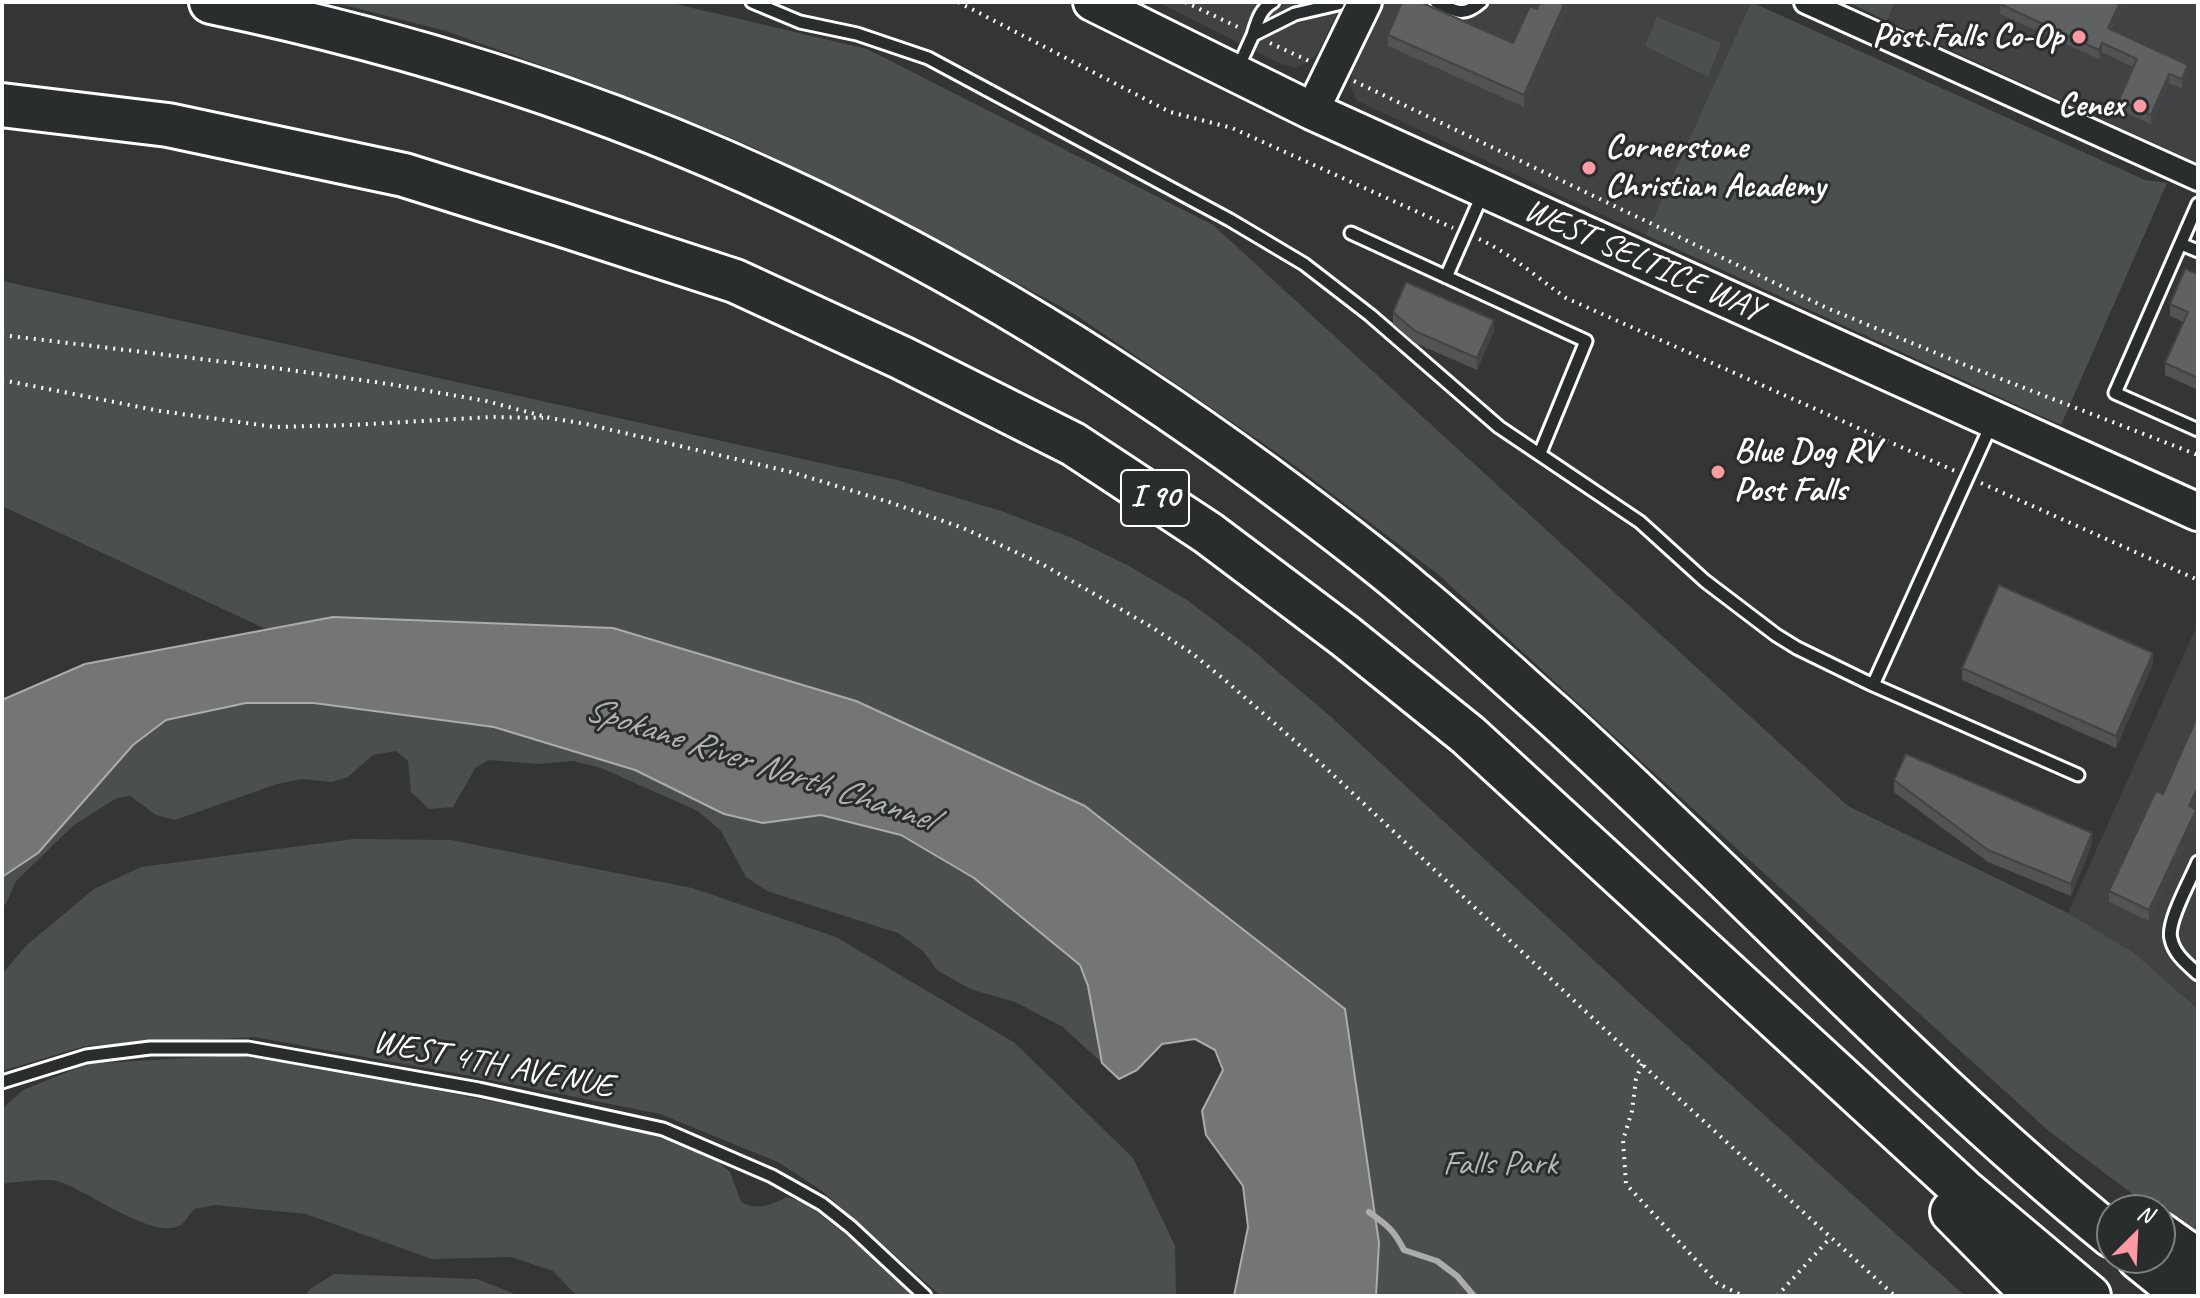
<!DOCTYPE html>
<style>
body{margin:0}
#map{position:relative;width:2200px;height:1298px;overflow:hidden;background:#333536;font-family:Caveat,sans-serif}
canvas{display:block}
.frame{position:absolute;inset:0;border:4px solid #fff;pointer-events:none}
.north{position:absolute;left:2096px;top:1194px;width:80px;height:80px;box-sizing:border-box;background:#2a2d2e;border:2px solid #7f8182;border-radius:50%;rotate:24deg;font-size:22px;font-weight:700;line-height:32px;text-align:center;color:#fff}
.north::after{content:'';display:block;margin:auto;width:28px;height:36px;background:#ff9aa2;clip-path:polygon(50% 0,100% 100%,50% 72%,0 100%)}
</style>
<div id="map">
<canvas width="2200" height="1298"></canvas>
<div class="frame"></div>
<div class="north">N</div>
</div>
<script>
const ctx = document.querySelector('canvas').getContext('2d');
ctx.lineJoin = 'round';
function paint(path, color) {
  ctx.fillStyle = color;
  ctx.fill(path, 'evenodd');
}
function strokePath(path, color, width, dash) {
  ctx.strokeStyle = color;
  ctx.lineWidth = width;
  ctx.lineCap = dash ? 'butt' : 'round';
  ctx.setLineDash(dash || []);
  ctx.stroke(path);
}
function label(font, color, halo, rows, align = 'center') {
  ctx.font = font + ' Caveat,sans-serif';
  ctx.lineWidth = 6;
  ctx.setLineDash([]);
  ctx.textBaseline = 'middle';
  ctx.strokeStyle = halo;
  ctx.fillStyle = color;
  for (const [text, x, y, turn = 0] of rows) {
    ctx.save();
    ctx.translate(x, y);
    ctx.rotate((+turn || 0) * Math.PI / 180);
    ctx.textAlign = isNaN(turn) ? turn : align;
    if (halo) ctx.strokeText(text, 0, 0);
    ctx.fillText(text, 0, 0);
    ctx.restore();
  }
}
paint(new Path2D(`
 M1158,2H1342L1319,51L1313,58L1297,68L1281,64Z
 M1384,2H1751L1646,235L1357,101L1350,85L1353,72Z
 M1896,2H2198V163L1887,21Z
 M2198,623V1009L2134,953L2068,913Z`), '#404243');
paint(new Path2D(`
 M332,2H667L867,49L1213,225L1848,806L2068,913L2134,953L2198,1009V1243L2160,1215V1210H2154L2050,1132L1702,817L1439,575L1286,459L1076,315L879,208L744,143L599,86L446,31Z
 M1751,2L2145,180L2167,183L2061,425L1646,235Z
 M1847,2H1895L1887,21Z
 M1657,17L1721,43L1708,77L1645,46Z
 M2,281L897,480L1001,511L1072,538L1129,566L1187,600L1250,648L1331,717L1639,1002L1965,1296H1376L1379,1243L1345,1009L613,628L333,617L268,630L2,506Z
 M246,703H314L494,727L635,770L724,814L763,823L821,815L902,835L974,878L1080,965L1088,986L1102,1063L1063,1027L1015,1002L970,989L937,970L923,951L898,933L767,891L746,877L721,831L698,811L601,768L574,761L538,764L489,760L476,767L453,807L429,809L411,792L408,761L396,751L373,755L348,777L332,782L301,779L277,784L175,820L156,815L130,796L117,798L74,825L16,881L6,904L2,907V877L38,853L133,745L166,720Z
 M354,839L451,840L692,888L836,937L1015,1043L1133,1158L1175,1246L1176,1296H941L822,1191L778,1162L660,1114L466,1075L254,1037L85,1046L2,1071V974L27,945L94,889L141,867Z
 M236,1055L360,1075L655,1134L712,1157L730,1172L741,1202C758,1211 771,1205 787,1197L806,1203L864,1249L913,1296H577L553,1271L511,1257L432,1259L306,1214L215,1205L194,1209C190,1213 186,1221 182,1224C157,1244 85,1188 57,1181C43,1178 22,1182 7,1183L2,1185V1109L23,1090L87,1064Z
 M334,1274L477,1279L520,1296H305L310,1289Z`), '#4c4f50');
const water = new Path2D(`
 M333,617L613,628L856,701L1085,806L1345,1009L1379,1243L1376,1296H1234L1248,1227L1243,1186L1206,1135L1202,1111L1223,1070L1215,1050L1195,1039L1162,1044L1137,1070L1119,1079L1102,1063L1088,986L1080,965L974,878L901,835L821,815L763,823L724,814L635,770L494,727L314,703H246L166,720L133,745L38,853L2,877V700L85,664Z`);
paint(water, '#737576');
strokePath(water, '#abacad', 2);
strokePath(new Path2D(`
 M1369,1212C1388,1226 1393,1229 1404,1250L1437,1261L1457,1276L1474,1296`), '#abacad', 6);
const lane = new Path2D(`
 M752,2L800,22L857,34L928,58L1230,220L1304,264L1370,315L1499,427L1640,522L1705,581L1776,635L1797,648L1873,685L2078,775
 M1273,2C1260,9 1257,22 1253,35L1295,14L1338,4
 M1436,2C1455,11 1463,18 1481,2
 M1237,70L1253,35
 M2198,204L2115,393L2198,430
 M1351,233L1586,341L1540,453
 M2181,244L2198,251
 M1446,277L1483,193
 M1873,685L1992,423
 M2198,862C2191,879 2166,923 2171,939C2174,954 2187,964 2198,974
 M2,1082L86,1056L150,1048H248L479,1089L663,1129L772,1176L822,1204L851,1227L925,1296`);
const street = new Path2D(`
 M1806,2L2198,179`);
const secondary = new Path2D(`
 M1312,111L1365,2`);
const primary = new Path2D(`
 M1092,2L1312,111L2198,512`);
const highway = new Path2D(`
 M211,2C407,43 601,103 782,188C964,272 1135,379 1296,500C1336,530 1376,560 1414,593C1461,632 1507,674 1553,715C1742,886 1914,1075 2112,1236
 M2,105L168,125L404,175L560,224L735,281L902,358L1073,444L1208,533L1345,636L1468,735L1963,1190L2089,1296
 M1952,1212L2035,1296
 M2160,1234L2198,1261
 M2139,1258L2186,1296`);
strokePath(lane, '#fff', 17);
strokePath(street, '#fff', 28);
strokePath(secondary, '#fff', 38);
strokePath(primary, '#fff', 42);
strokePath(highway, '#fff', 48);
strokePath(new Path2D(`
 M958,2L1170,112L1232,128L1453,228
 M1185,2L1240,28
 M1270,43L1309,61
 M1354,81L1827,308L1970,367L2198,455
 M1479,239C1513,255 1536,277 1566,298L1955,471
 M2,335L275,368L389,384L486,401L550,418L586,424L791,472L889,502L963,528L1042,564L1150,626L1193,654L1226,681L1328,770L1662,1083L1895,1296
 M2,380L160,411L275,427L352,425L492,417L543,418
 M1981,483L2198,580
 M1642,1064L1636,1079L1632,1111L1623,1140L1626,1184L1717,1283L1743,1296
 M1777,1296L1831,1237`), '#fff', 4, [2, 6]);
strokePath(lane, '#2a2d2e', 11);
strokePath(street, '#2a2d2e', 22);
strokePath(secondary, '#2a2d2e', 32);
strokePath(primary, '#2a2d2e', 36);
strokePath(highway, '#2a2d2e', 42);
paint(new Path2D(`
 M1568,2V7L1524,107L1388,46V35L1513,43L1537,9Z
 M2125,2L2112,30L2188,75L2182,89L2169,83L2151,124L2119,110V100L2133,67L2102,52L2099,59L2000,14V4Z
 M2198,274V390L2165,375V363L2183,322L2170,316V304Z
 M1393,312L1494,331L1477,370L1415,343L1393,324Z
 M2153,664L2116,748L1962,680V668Z
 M2198,715V799L2194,809L2196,821L2149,921L2109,902V891L2163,794Z
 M1894,780L2092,844L2071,896L1988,862L1894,792Z`), '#525354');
paint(new Path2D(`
 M1565,2H1568V7L1524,107V95Z
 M2120,2H2125L2108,38V28Z
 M2102,43V52L2099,59V50Z
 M2188,65V75L2182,89V79Z
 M2169,74V83L2151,124V115Z
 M1494,320V331L1477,370V358Z
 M2153,653V664L2116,748V736Z
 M2198,787V799L2189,818V806Z
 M2196,810V821L2149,921V910Z
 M2092,833V844L2071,896V884Z`), '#424445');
const building = new Path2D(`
 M1402,2H1420L1513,43L1530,6L1537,9L1540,2H1565L1524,95L1388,35Z
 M2001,2H2120L2108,28L2188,65L2182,79L2169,74L2151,115L2119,100L2137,59L2102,43L2099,50L2000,4Z
 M2185,269L2198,274V378L2165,363L2188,312L2170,304Z
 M1406,282L1494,320L1477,358L1415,331L1393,312Z
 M1999,585L2153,653L2116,736L1962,668Z
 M2198,715V787L2189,806L2196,810L2149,910L2109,891L2156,791L2163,794Z
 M1906,754L2092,833L2071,884L1988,850L1894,780Z`);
paint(building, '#5f6162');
strokePath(building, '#424445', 2);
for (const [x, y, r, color] of [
 [2079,37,8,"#ff9aa2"],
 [2140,106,8,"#ff9aa2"],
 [1589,168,8,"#ff9aa2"],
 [1718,472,8,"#ff9aa2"]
]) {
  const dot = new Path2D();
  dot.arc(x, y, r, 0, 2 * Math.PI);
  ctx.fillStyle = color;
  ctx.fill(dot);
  strokePath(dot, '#2a2d2e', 3);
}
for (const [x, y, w] of [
 [1155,498,68]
]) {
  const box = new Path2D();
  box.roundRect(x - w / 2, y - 28, w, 56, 6);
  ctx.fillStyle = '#2a2d2e';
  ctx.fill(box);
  strokePath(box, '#fff', 2);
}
label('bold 32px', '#fff', null, [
 ["I 90",1155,498]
]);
label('bold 34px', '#fff', '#2a2d2e', [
 ["Post Falls Co-Op",2063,37],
 ["Cenex",2124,106],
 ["Cornerstone",1605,148,"left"],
 ["Christian Academy",1605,187,"left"],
 ["Blue Dog RV",1734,452,"left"],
 ["Post Falls",1734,491,"left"]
], 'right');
label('34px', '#fff', '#2a2d2e', [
 ["WEST SELTICE WAY",1643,261,24],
 ["WEST 4TH AVENUE",493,1065,11]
]);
label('34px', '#b7b9b9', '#2a2d2e', [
 ["Falls Park",1500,1165]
]);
label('italic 36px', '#b2b3b4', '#2a2d2e', [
 ["Spokane River North Channel",759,765,18]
]);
</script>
